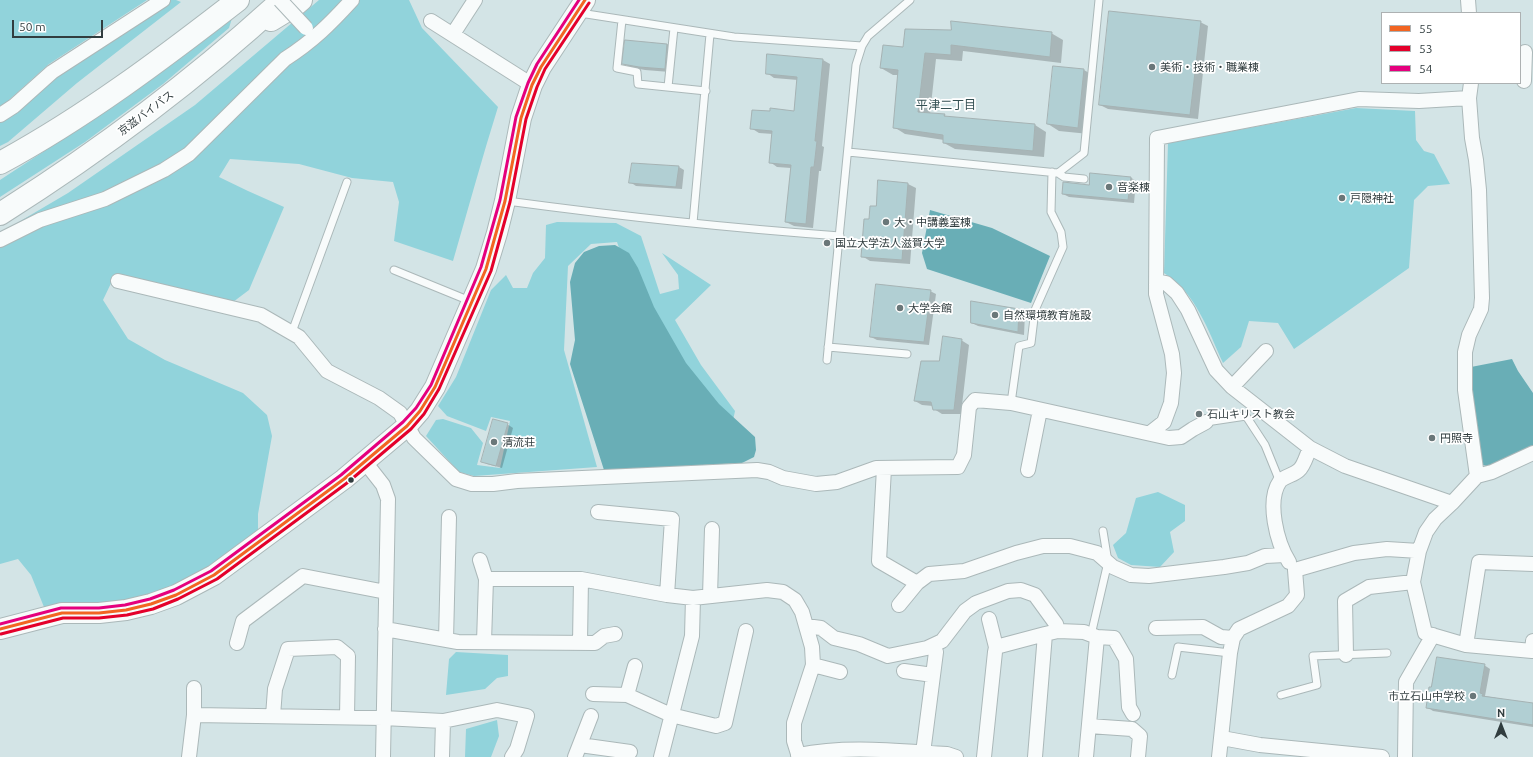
<!DOCTYPE html>
<meta charset="utf-8">
<style>
body{margin:0}
#map{position:relative;width:1533px;height:757px;overflow:hidden;background:#d3e4e6;font-family:Ubuntu,sans-serif}
canvas{display:block}
.legend{position:absolute;left:1381px;top:12px;width:140px;height:72px;box-sizing:border-box;background:#fff;border:1px solid #adb1b2;margin:0;padding:5px 7px;list-style:none;font-size:12px;color:#313d3f}
.legend li{display:flex;align-items:center;gap:8px;height:20px}
.legend b{width:20px;border:1px solid #adb1b2}
.north{position:absolute;left:1481px;top:705px;width:40px;height:40px;-webkit-text-stroke:3px #fff;paint-order:stroke;rotate:0deg;font-size:11px;font-weight:700;line-height:16px;text-align:center;color:#313d3f}
.north::after{content:'';display:block;margin:auto;width:14px;height:18px;background:#313d3f;clip-path:polygon(50% 0,100% 100%,50% 72%,0 100%)}
.scale{position:absolute;left:12px;top:20px;width:91px;height:18px;box-sizing:border-box;border:2px solid #313d3f;border-top:0;padding-left:5px;font-size:12px;line-height:14px;white-space:nowrap;color:#313d3f;-webkit-text-stroke:3px #fff;paint-order:stroke}
</style>
<div id="map">
<canvas width="1533" height="757"></canvas>
<ul class="legend">
<li><b style="height:5px;background:#f26522"></b>55</li>
<li><b style="height:5px;background:#e4002b"></b>53</li>
<li><b style="height:5px;background:#e5007d"></b>54</li>
</ul>
<div class="north">N</div>
<div class="scale">50 m</div>
</div>
<script>
const ctx = document.querySelector('canvas').getContext('2d');
ctx.lineJoin = 'round';
function paint(path, color) {
  ctx.fillStyle = color;
  ctx.fill(path, 'evenodd');
}
function strokePath(path, color, width, dash) {
  ctx.strokeStyle = color;
  ctx.lineWidth = width;
  ctx.lineCap = dash ? 'butt' : 'round';
  ctx.setLineDash(dash || []);
  ctx.stroke(path);
}
function label(font, color, halo, rows, align = 'center') {
  ctx.font = font + ' Ubuntu,"Noto Sans JP",sans-serif';
  ctx.lineWidth = 3.5;
  ctx.setLineDash([]);
  ctx.textBaseline = 'middle';
  ctx.strokeStyle = halo;
  ctx.fillStyle = color;
  for (const [text, x, y, turn = 0] of rows) {
    ctx.save();
    ctx.translate(x, y);
    ctx.rotate((+turn || 0) * Math.PI / 180);
    ctx.textAlign = isNaN(turn) ? turn : align;
    if (halo) ctx.strokeText(text, 0, 0);
    ctx.fillText(text, 0, 0);
    ctx.restore();
  }
}
paint(new Path2D(`
 M0,0H147L49,64L0,108Z
 M167,0H176L181,2L77,83L8,142L0,146V121L12,116L38,89Z
 M319,0H409L422,28L498,107C482,158 468,209 453,261L394,241L399,202L393,182L352,178L299,164L230,159L219,177L248,191L284,207L249,290L233,302L114,277L103,300L128,339L165,360L243,393L267,415L272,436L258,514V533L177,590L112,606L44,607L31,575L18,559L0,564V233L68,193L195,105Z
 M233,15L229,28L163,84L85,142L0,197V180C80,128 160,77 233,15Z
 M1356,108L1415,111L1416,140L1424,151L1434,154L1450,184L1428,186L1414,200L1409,268L1294,349L1278,323L1249,321L1241,347L1223,363C1208,330 1196,293 1164,273L1168,143Z
 M557,222L616,223L641,236L660,294L679,289L678,275L662,253L711,285L675,320L701,365L735,411L732,425L683,373L631,283L617,242L591,244L568,266L564,350L597,467L474,476L459,472L426,436L436,420L443,419L471,428L483,443L477,465L500,468L510,421L491,417L486,431L447,416L438,406L456,377L491,290L506,275L513,288H527L533,273L545,258L546,225Z
 M1158,492L1185,505V521L1170,532L1174,552L1160,567L1131,565L1118,558L1113,545L1126,533L1136,498Z
 M456,652L508,655V676L497,678L485,689L446,695L449,659Z
 M497,720L499,736L491,757H465L466,729Z`), '#91d3db');
paint(new Path2D(`
 M930,210L992,228L1050,256L1031,303L927,269L922,253Z
 M615,245L629,253L638,268L654,307L686,363L719,404L755,437L756,450L754,457L742,463L604,470L570,364L575,340L570,282L575,263L584,252L599,246Z
 M1512,359L1518,371L1533,393V447L1490,467L1483,465L1471,388V367Z`), '#69aeb6');
paint(new Path2D(`
 M1200,22L1208,26L1198,119L1108,109L1100,105Z
 M1051,33L1063,40L1061,63L963,51L962,61L936,59L930,114L944,115L949,118L1035,125L1046,132L1044,157L955,149L944,143V140L905,134L894,127L898,75H893L881,68L904,48Z
 M626,42L667,44L673,48L670,72L645,70L629,67L624,63Z
 M823,60L830,64L822,146L824,147L821,171H819L813,228L794,226L786,222L791,168L777,167L770,162L773,134L759,133L751,128L794,112L798,80L774,78L767,73Z
 M1054,67L1084,70L1096,77L1089,134L1059,131L1048,124Z
 M679,167L684,170L682,189L636,186L630,182Z
 M1130,177L1136,181L1134,203L1069,197L1063,194L1090,186Z
 M879,181L908,184L916,188L910,264L870,261L862,256L870,220L877,207Z
 M930,291L936,294L929,345L877,340L871,337Z
 M972,302L1019,310L1025,313L1024,335L978,326L972,323Z
 M961,340L969,345L961,414H942L934,409L933,406L922,405L915,401L940,362Z
 M507,424L513,428L502,468L487,464L482,461Z
 M1484,665L1490,669L1485,696L1533,704V727L1433,711L1427,707Z`), '#0003');
const building = new Path2D(`
 M1109,11L1201,21L1190,115L1099,105Z
 M951,21L1052,32L1050,57L951,45V55L925,53L918,112L945,114L944,116L1035,124L1033,151L943,143V135L893,128L898,70L880,68L883,45L903,47L905,29L951,30Z
 M625,40L667,44L665,69L639,67L622,64Z
 M767,54L823,59L815,141H817L814,167H811L806,224L785,222L791,165L769,163L772,131L750,129L752,110L770,111V108L794,111L797,77L766,74Z
 M1053,66L1084,69L1078,128L1047,124Z
 M632,163L679,166L676,187L629,183Z
 M1090,173L1131,177L1128,200L1062,194L1063,182L1089,185Z
 M878,180L908,183L902,260L861,257L864,219H869L870,206H876Z
 M876,284L931,290L924,342L870,337Z
 M971,301L1019,309L1018,332L971,323Z
 M943,336L962,339L954,410H933L931,402L914,401L921,361H939Z
 M493,419L508,423L496,466L481,462Z
 M1437,657L1485,664L1480,693L1483,694L1482,696L1533,703V725L1426,708L1429,687H1431Z`);
paint(building, '#b1cfd3');
strokePath(building, '#a5b2b3', 1);
const service = new Path2D(`
 M580,13L734,37L862,46
 M622,20L617,68L637,72L638,84L706,91
 M668,87L674,28
 M848,152L1058,173L1064,177L1084,179
 M1058,173L1084,153L1099,0
 M507,201C618,216 728,228 840,236
 M693,223L710,34
 M394,270L470,301
 M292,332L347,182
 M828,347L907,354
 M827,360L856,65L862,46L868,36L910,0
 M1011,403L1019,346L1031,343L1035,310L1063,247L1061,232L1051,212L1052,172
 M1206,422L1246,416L1265,445L1280,482
 M1091,635L1108,562L1103,531
 M1172,675L1178,647L1230,653
 M1281,695L1317,685L1313,656L1387,653`);
const minor = new Path2D(`
 M1468,0L1469,13
 M431,21L532,85
 M453,34L475,0
 M1524,81L1525,52
 M1471,83L1469,98L1472,138L1476,160L1479,190L1482,298L1481,309L1469,335L1465,352V390L1477,476
 M0,115L14,106L52,72L163,0
 M0,240L40,220L105,199L164,170L189,154L285,59C313,41 330,24 352,0
 M118,281L261,315L299,337L327,371L379,398L400,413L414,438L456,479L472,484H493L517,481L757,470L769,472L783,478L816,484L837,482L876,468L958,467L964,455L969,407L975,400L1011,403L1169,438L1181,437L1193,429L1206,422
 M1156,285L1161,282L1166,283L1177,293L1188,310L1216,370L1232,387L1310,448L1345,466L1452,503
 M1232,387L1266,351
 M1150,433L1164,422L1171,403L1174,373L1172,354L1156,294L1157,138L1359,99L1419,101L1469,98
 M365,462L383,485L388,499L383,757
 M884,468L879,561L917,583
 M1028,470L1040,410
 M598,512L672,519L667,595
 M1419,551L1413,582L1425,633L1466,645L1532,651L1533,641
 M480,560L486,579L484,642
 M1289,562C1277,543 1266,501 1280,481C1285,476 1294,475 1299,470C1304,466 1307,454 1310,448
 M486,579H581L667,595L693,598L767,590L783,592L795,600L802,612L812,647L813,665L794,723V741L799,757
 M710,596L712,529
 M899,605L917,583L929,574L964,571L1016,553L1043,546H1070L1097,553L1113,567L1131,575L1149,576L1224,567L1248,563L1265,556L1285,555
 M989,619L996,647
 M806,626L821,628L834,638L859,644L888,656L927,648L942,641L965,611L976,603L1008,591L1021,590L1035,595L1056,624L1058,631L1045,634
 M1156,628L1203,627L1221,637L1233,638
 M385,629L458,642L595,643L604,636L615,634
 M1058,631L1084,632L1097,637L1086,757
 M1097,637L1114,638L1126,659L1129,707L1133,714
 M446,640L449,517
 M237,643L243,621L303,576L386,592
 M580,643L581,579
 M1466,645L1479,562L1533,564
 M1346,655L1345,601L1369,587L1413,582
 M813,665L840,672
 M904,671L933,675
 M593,694L627,695L671,715L716,726L725,723L746,631
 M627,695L635,666
 M194,715L383,718L443,721L497,710L527,716L517,749L512,757
 M273,716L275,689L288,649L337,647L348,656L347,717
 M1089,726L1132,729L1140,736L1138,757
 M1222,738L1260,745L1382,757
 M580,745L630,752
 M923,753L936,652
 M798,755C847,745 897,751 947,754L956,757
 M189,757L194,715V688
 M442,757L443,721
 M575,757L591,716
 M661,757L692,636L693,598
 M984,757L995,652L996,647L1045,634L1035,757
 M1219,757L1230,653L1233,638L1239,629L1288,606L1297,595L1295,570L1354,553L1387,549L1419,551L1426,532L1435,519L1452,503L1477,476L1492,472L1533,453
 M1405,757L1406,682L1433,635`);
const secondary = new Path2D(`
 M0,629L62,613H99L126,610L151,604L176,595L214,575L344,479L407,426L420,411L435,387L486,269L497,233L505,201L521,118L532,85L541,67L585,0`);
const motorway = new Path2D(`
 M271,20L294,6L301,0
 M0,163C85,117 162,59 238,0
 M0,214C100,151 195,80 282,0`);
strokePath(service, '#abb8b9', 9);
strokePath(minor, '#abb8b9', 16);
strokePath(secondary, '#abb8b9', 22);
strokePath(motorway, '#abb8b9', 24);
strokePath(service, '#f8fbfb', 7);
strokePath(minor, '#f8fbfb', 14);
strokePath(secondary, '#f8fbfb', 20);
strokePath(motorway, '#f8fbfb', 22);
const minorBridge = new Path2D(`
 M280,0L306,28`);
strokePath(minorBridge, '#abb8b9', 16, []);
strokePath(minorBridge, '#f8fbfb', 14);
strokePath(new Path2D(`
 M0,629L62,613H99L126,610L151,604L176,595L214,575L344,479L407,426L420,411L435,387L486,269L505,201L521,118L532,85L541,67L585,0`), '#f26522', 3);
strokePath(new Path2D(`
 M1,634L63,618H99L127,615L153,609L178,599L217,579L347,483L411,429L424,414L439,389L491,271L510,202L526,119L537,87L545,69L589,3`), '#e4002b', 3);
strokePath(new Path2D(`
 M0,624L61,608H99L125,605L150,599L174,590L211,571L341,475L403,422L416,408L431,385L481,267L500,200L516,117L528,83L537,64L579,0`), '#e5007d', 3);
for (const [x, y, r, color] of [
 [1152,67,4,"#6a7779"],
 [1109,187,4,"#6a7779"],
 [1342,198,4,"#6a7779"],
 [886,222,4,"#6a7779"],
 [827,243,4,"#6a7779"],
 [900,308,4,"#6a7779"],
 [995,315,4,"#6a7779"],
 [1199,414,4,"#6a7779"],
 [1432,438,4,"#6a7779"],
 [494,442,4,"#6a7779"],
 [351,480,3.5,"#313d3f"],
 [1473,696,4,"#6a7779"]
]) {
  const dot = new Path2D();
  dot.arc(x, y, r, 0, 2 * Math.PI);
  ctx.fillStyle = color;
  ctx.fill(dot);
  strokePath(dot, '#fff', 1.5);
}
label('11px', '#313d3f', '#fff', [
 ["美術・技術・職業棟",1160,67],
 ["音楽棟",1117,187],
 ["戸隠神社",1350,198],
 ["大・中講義室棟",894,222],
 ["国立大学法人滋賀大学",835,243],
 ["大学会館",908,308],
 ["自然環境教育施設",1003,315],
 ["石山キリスト教会",1207,414],
 ["円照寺",1440,438],
 ["清流荘",502,442],
 ["市立石山中学校",1465,696,"right"]
], 'left');
label('11px', '#313d3f', '#fff', [
 ["京滋バイパス",146,113,-37]
]);
label('12px', '#345053', '#fff', [
 ["平津二丁目",946,105]
]);
</script>
